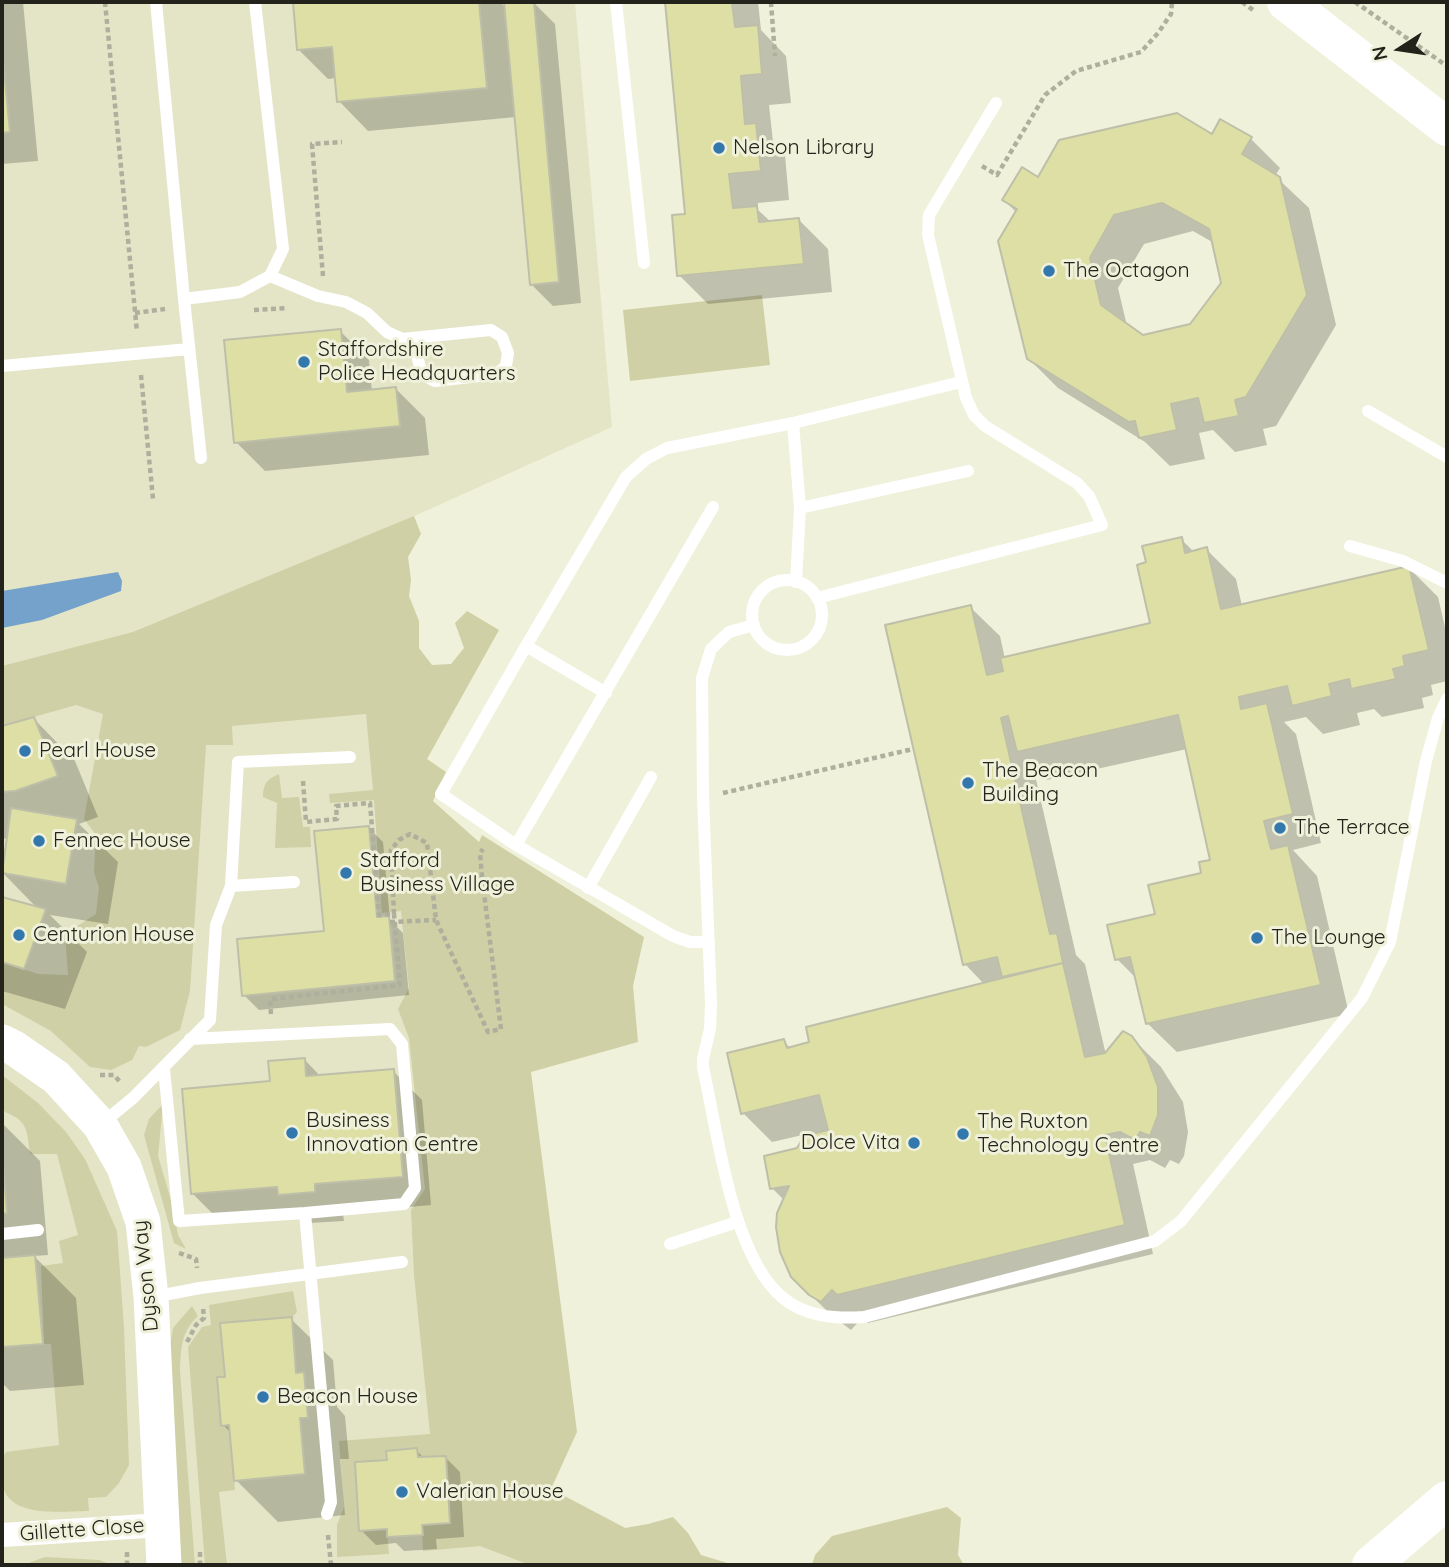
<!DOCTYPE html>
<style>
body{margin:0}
#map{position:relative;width:1449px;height:1567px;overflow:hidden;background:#f0f1da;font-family:Quicksand,sans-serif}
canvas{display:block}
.frame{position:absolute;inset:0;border:4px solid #23231b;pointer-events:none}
.north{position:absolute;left:1365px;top:14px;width:70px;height:70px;-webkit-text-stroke:5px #f0f1da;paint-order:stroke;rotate:258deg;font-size:19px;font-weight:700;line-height:28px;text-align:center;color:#23231b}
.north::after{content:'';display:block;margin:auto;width:24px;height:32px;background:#23231b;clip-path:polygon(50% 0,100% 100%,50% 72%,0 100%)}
</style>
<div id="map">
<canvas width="1449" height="1567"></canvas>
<div class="frame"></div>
<div class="north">N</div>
</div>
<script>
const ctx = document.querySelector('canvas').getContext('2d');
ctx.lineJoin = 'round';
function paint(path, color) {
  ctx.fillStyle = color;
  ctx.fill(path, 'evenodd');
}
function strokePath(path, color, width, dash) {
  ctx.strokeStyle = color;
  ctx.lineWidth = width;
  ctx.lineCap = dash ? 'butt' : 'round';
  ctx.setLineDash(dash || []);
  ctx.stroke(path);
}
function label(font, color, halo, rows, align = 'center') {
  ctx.font = font + ' Quicksand,sans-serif';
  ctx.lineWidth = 6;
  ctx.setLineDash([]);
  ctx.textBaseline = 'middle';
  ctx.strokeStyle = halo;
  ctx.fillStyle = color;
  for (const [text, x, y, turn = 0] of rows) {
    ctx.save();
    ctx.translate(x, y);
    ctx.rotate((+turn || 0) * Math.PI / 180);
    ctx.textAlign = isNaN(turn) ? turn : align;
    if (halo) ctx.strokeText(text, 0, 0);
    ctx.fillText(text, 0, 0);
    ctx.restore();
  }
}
paint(new Path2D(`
 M2,2H575L612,427L370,536L512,1468L696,1565H2Z`), '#e4e5c7');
paint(new Path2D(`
 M762,295L770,365L630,381L623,310Z
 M414,516L421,534L408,557L411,580L409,596L419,621V648L432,665L451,664L464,648L455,623L467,611L499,630L427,759L446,772L433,801L479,842L482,835L644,937L633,986L638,1042L531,1072L577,1432L551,1489L625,1528L648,1524L673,1517L688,1533L701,1555L734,1565H530L480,1546L423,1551L422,1525L450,1522L446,1456L418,1457L416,1448L387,1451V1460L355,1462L359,1530L387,1529L389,1554L337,1557V1525L344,1507L339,1441L430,1434L414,1275L411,1210L425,1189L409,1038L398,1009L409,988L401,911L382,913L374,800L330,803L329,794L373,790L366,714L232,726L233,745H206L190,991L180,1030L146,1047L139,1046L132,1060L111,1070L90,1067L51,1031L2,1004V962L38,974L68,975L65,934L96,914L99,888L94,872L96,835L84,819L103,714L76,705L2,726V666L133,632Z
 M279,774L282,798L299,797L303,827H310L311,847L275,848L277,803L263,797C263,784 267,779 279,774Z
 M2,1075L38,1103L66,1132L85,1159L117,1231L124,1328L129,1465L119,1483L106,1497L88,1498L89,1511C62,1511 2,1520 2,1478C2,1468 0,1460 6,1452L59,1445L51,1344H44L41,1266L63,1263L59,1241L78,1235L57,1154H30C27,1130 28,1121 5,1112L2,1104Z
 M163,1104L158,1156L173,1207L178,1235L186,1249L174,1243L144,1135L149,1119Z
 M293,1291L297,1312L292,1317L220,1324L225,1377L217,1378L221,1425H229L235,1490L219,1492L227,1565H205L188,1347L202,1327L211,1325L209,1305Z
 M192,1306L198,1316C181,1332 181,1348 180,1371L195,1565H181L170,1346L173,1328Z
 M947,1507L961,1518L958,1555L964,1565H812L815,1555L832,1536Z
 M45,1557L99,1560L112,1565H28L31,1562Z`), '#cfd0a5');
paint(new Path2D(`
 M118,572L122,581L121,591L42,620L2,628V591Z`), '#74a2ca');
paint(new Path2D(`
 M2,2H23L38,161L2,164Z
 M294,2H500L506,8V4L533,2L555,24L581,303L553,306L531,284L516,117L368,131L339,101L336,78L328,79L299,50Z
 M667,2H758L761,30L786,56L791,103L769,105L773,142L785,155L789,200L758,203V210L771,222L799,220L828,249L832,292L708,304L679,275L687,216Z
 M1213,136L1251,139L1280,168L1275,176L1309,208L1336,325L1276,426L1263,429L1267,445L1235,452L1213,430L1199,433L1205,459L1170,466L1145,442L1058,388L1028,358L1017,213L1004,200L1038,179ZM1193,231L1214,243L1223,284L1191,326L1143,337L1127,326L1118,288L1144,244Z
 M340,331L369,360L372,392L396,389L425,418L429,455L265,471L236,442Z
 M1181,539L1194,552L1206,549L1236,579L1242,606L1409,568L1438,597L1447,636V681L1431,685L1433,695L1422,698L1424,708L1382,717L1374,709L1357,713L1360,725L1323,734L1306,717L1284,722L1296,734L1321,843L1293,850L1317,876L1349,1014L1177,1052L1147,1023L1138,980L1117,959L1157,915L1203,874L1213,861L1187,749L1047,780L1033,766L1076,955L1085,964L1106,1055L1131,1037L1161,1067L1183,1102L1188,1132L1184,1156L1179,1164L1170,1160L1165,1168L1150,1160L1133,1164L1153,1254L868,1323L862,1318L851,1330L831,1315L801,1285L784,1200L772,1188L807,1134L772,1142L743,1113L784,1041L791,1049L984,984L965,964L970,607L1000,636L1005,659L1153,624L1148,564Z
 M34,719L75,761L98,817L79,824L118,862L108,924L50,915L87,952L65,1009L2,991V899L38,909L2,872L8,838L2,839V728Z
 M368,827L383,842L390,920L403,933L409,995L259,1010L244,995L326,933Z
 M304,1059L321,1077L393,1071L422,1100L431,1205L343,1213L344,1221L309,1223L301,1216L222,1223L193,1194L272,1083Z
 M2,1123L40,1161L48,1255L34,1256L76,1298L84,1385L10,1391L2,1383Z
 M291,1319L333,1360L337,1407L345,1416L349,1459H340L345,1515L278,1522L236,1480L231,1433L223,1425L227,1378Z
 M416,1450L425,1459L445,1457L460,1472L464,1537L436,1539L437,1549L404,1551L396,1543L376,1545L361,1530L389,1462Z`), '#0003');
const building = new Path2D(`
 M293,2H479L487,88L337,102L332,47L297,50Z
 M534,2L559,282L530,285L504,3Z
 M665,2H732L735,27L758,25L762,74L741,76L745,124L756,123L761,171L729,174L733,208L757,206L759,222L799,218L804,264L677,276L672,215L685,214Z
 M2,50L10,132L2,133Z
 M1177,113L1212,134L1220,119L1252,137L1242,154L1280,177L1307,295L1246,397L1235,400L1239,416L1204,423L1198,398L1171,404L1177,430L1139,438L1135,421L1129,422L1027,359L998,241L1017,209L1002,200L1022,167L1038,177L1059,140ZM1162,203L1209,229L1221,283L1190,324L1143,335L1101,305L1090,258L1114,215Z
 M341,329L347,392L396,387L400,426L234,443L224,340Z
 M1182,537L1185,553L1207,547L1221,609L1409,566L1429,650L1403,656L1405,666L1393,669L1396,679L1351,689L1349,679L1329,684L1332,696L1292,706L1287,686L1239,697L1241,709L1267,703L1293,814L1264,821L1271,849L1288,845L1321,985L1146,1024L1130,957L1115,960L1107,925L1155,914L1148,885L1201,873L1199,862L1210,860L1178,715L1017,752L1008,716L1001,718L1050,934L1057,933L1063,963L1002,977L997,957L963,965L885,625L971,605L987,675L1003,671L1000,658L1150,623L1137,565L1146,562L1142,546Z
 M34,717L58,776L15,791L2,792V726Z
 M11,808L77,819L66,884L2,873Z
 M369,826L377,917L389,916L395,981L242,996L237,939L324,931L314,831Z
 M2,897L46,909L24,969L2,962Z
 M1063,963L1085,1057L1105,1053L1123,1031L1132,1036L1147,1057L1158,1087V1115L1150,1136L1140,1132L1135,1140L1120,1132L1105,1135L1125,1225L837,1295L832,1290L821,1302L809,1295L791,1277L780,1252L776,1227L777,1213L789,1186L770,1189L764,1156L797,1148L804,1136L828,1130L819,1095L741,1114L727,1053L784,1039L787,1048L809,1042L806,1027Z
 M305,1058L306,1076L394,1069L403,1177L315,1184V1192L278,1195L277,1187L191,1194L182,1089L270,1081L268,1061Z
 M2,1150L7,1213L2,1214Z
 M35,1255L43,1344L2,1347V1258Z
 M292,1317L296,1373L304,1372L308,1418H300L305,1474L234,1481L229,1425L221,1426L217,1377H225L220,1323Z
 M417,1448L418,1457L446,1456L450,1523L422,1525L423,1535L387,1537V1529L359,1531L355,1462L387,1460L386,1451Z`);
paint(building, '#dedfa4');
strokePath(building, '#bebfa9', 2);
strokePath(new Path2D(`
 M105,2L137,332
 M771,2L775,56
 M1242,2L1253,10
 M1355,2L1447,66
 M982,166L997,175L1045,95L1076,71L1141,52L1158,33L1171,14L1172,2
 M323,276L312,144L342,142
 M254,310L288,308
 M135,313L165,309
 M141,375L153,499
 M723,793L913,749
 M394,914L391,850L399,840L410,834L427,843L436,920L488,1032L501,1029L482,877L480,853L483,849
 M390,922L436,920
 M271,1014L270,999L400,985L394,914L379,915L370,803L336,806L337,819L306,822L303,781
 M100,1075H114L120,1082
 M179,1253L196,1259L197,1268
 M187,1342L196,1325L204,1318L203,1308
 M328,1535L331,1565
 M127,1552V1565
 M200,1552V1565`), '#aeaf9c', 4.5, [5, 3.5]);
strokePath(new Path2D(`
 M156,2L184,299L240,292L270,276L283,249L255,2
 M616,2L644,263
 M270,276L318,296L346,302L367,313L387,332L402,339L491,330L502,337L508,353L506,366L497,374L435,381C416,374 418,356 415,338
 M184,299L201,458
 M2,366L189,349
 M1368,411L1447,457
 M793,423L800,508L796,582
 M800,508L968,471
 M1350,546L1403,561L1447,583
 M752 615a35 35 0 1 1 70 0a35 35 0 1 1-70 0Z
 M817,598L1102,525L1089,496L1077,483L985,426L974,415L966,398L928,235L929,215L996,103
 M754,625L729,632L711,649L702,678L703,797L711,1003L710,1029L703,1059V1067C717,1130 732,1257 783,1298C806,1317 836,1319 864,1317L1155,1241L1181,1221L1362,998L1390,942L1426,761L1438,718L1447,699
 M526,646L606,693
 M516,845L441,794L526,646L626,477L646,459L667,448L793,423L961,382
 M231,886L238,762L350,757
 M588,888L651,777
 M709,942H690L673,936L516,845L713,507
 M164,1069L179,1221L305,1213L404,1204L415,1188L402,1044L390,1029L190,1039
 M100,1125L133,1098L210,1020L216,925L231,886L294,882
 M305,1213L331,1502L327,1514
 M2,1234L38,1230
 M670,1244L737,1222
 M153,1297L200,1288L402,1262`), '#fff', 12);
strokePath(new Path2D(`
 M2,1535L162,1525`), '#fff', 24);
strokePath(new Path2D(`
 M2,1042L14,1048L56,1077L100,1125L124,1167L143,1222L151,1297L164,1565`), '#fff', 35);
strokePath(new Path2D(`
 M1286,2L1447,127
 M1371,1565L1447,1500`), '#fff', 38);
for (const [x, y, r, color] of [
 [719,148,7,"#3278ad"],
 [1049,271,7,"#3278ad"],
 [304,362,7,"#3278ad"],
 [25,751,7,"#3278ad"],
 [968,783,7,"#3278ad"],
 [1280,828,7,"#3278ad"],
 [39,841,7,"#3278ad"],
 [346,873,7,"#3278ad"],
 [19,935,7,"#3278ad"],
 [1257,938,7,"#3278ad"],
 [292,1133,7,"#3278ad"],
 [963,1134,7,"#3278ad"],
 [914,1143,7,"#3278ad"],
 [263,1397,7,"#3278ad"],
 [402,1492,7,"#3278ad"]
]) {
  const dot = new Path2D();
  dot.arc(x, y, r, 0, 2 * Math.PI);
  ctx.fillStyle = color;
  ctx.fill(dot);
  strokePath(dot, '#f0f1da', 2.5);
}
label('21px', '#23231b', '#f0f1da', [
 ["Nelson Library",733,148],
 ["The Octagon",1063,271],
 ["Staffordshire",318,350],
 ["Police Headquarters",318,374],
 ["Pearl House",39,751],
 ["The Beacon",982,771],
 ["Building",982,795],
 ["The Terrace",1294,828],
 ["Fennec House",53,841],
 ["Stafford",360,861],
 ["Business Village",360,885],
 ["Centurion House",33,935],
 ["The Lounge",1271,938],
 ["Business",306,1121],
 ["Innovation Centre",306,1145],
 ["The Ruxton",977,1122],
 ["Technology Centre",977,1146],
 ["Dolce Vita",900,1143,"right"],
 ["Beacon House",277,1397],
 ["Valerian House",416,1492]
], 'left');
label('21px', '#23231b', '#f0f1da', [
 ["Dyson Way",146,1276,-96],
 ["Gillette Close",82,1530,-4]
]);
</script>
